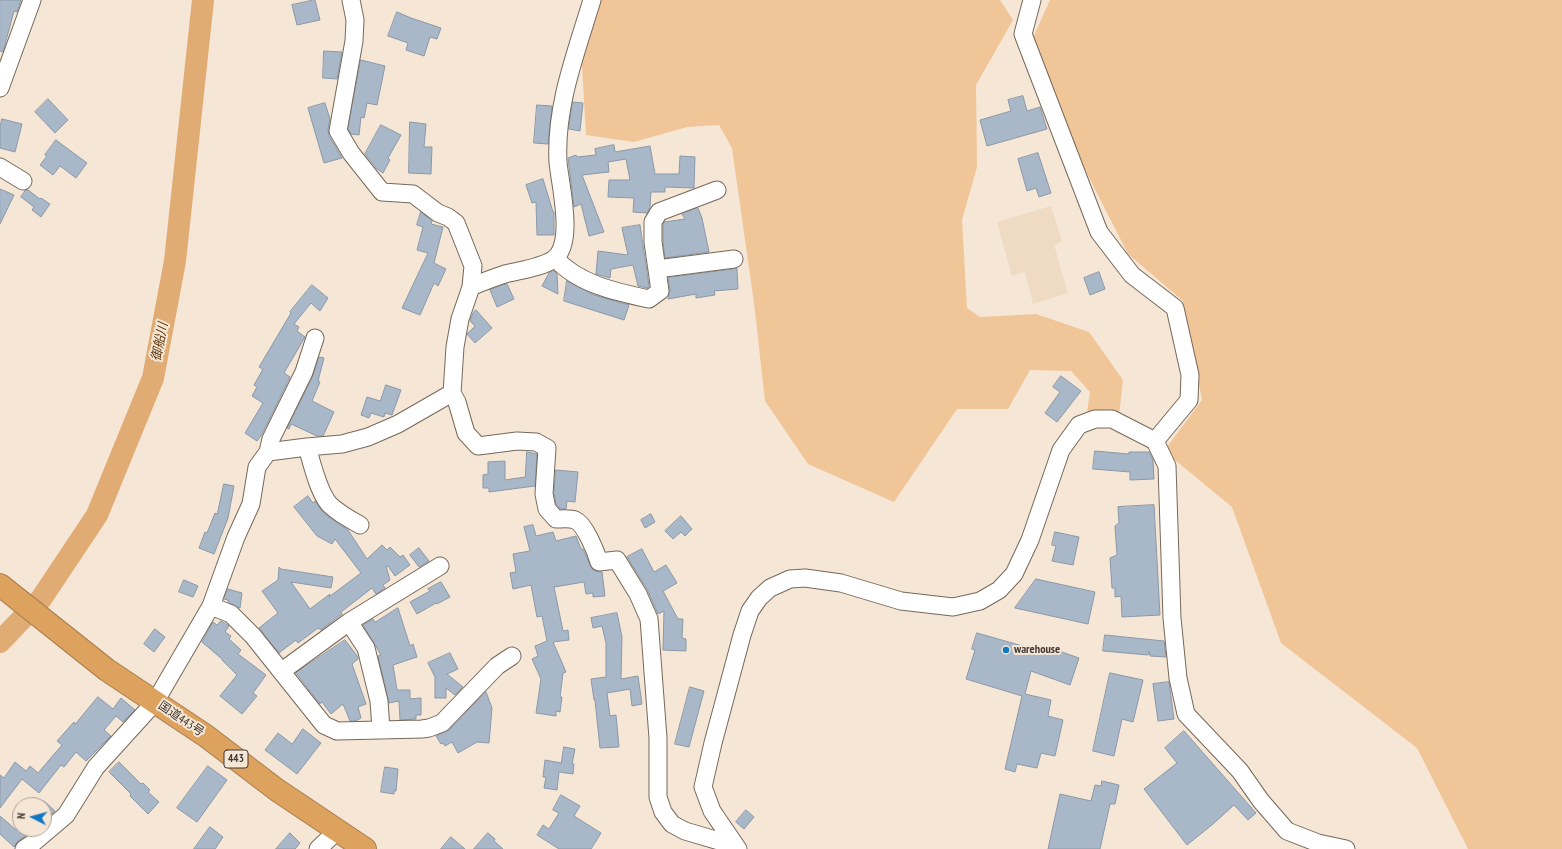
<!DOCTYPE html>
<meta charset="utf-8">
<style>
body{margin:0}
#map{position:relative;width:1562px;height:849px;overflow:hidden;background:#f6e6d6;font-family:"PT Sans Narrow",sans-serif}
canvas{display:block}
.north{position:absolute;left:12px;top:797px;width:40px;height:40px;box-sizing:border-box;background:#f6e6d6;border:1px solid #aea195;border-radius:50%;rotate:276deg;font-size:11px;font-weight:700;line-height:16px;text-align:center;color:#413a34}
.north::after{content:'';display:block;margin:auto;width:14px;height:18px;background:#1378c3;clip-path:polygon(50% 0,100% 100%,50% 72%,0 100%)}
</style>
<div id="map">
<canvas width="1562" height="849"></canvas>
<div class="north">N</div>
</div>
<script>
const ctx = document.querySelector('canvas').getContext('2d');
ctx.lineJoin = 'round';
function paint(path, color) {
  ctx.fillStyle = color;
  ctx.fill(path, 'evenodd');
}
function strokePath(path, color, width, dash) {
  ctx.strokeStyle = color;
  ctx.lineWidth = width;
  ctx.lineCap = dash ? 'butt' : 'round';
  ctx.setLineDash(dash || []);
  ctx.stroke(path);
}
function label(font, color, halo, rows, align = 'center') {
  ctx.font = font + ' "PT Sans Narrow","Noto Sans JP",sans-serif';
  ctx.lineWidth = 4;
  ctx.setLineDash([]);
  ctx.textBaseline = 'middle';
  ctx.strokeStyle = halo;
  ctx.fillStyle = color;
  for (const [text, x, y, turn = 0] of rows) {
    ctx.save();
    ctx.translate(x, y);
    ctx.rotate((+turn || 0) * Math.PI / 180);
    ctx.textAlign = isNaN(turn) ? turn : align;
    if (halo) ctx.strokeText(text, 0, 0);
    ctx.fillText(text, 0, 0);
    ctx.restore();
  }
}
paint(new Path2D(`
 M1051,206L1062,241L1054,245L1068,293L1033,304L1025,272L1012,276L997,222Z`), '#efdac4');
paint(new Path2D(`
 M582,0H1000L1013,20L976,85L977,167L962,220L967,308L980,317L1036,314L1089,332L1123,380L1119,416L1087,412L1090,392L1071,371L1030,370L1008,409H957L894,502L808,464L765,401L754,303L732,148L719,125L687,127L634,142L586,135L581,48Z
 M1050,0H1562V849H1468L1417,748L1281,643L1232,507L1164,451L1202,400L1183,301L1128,254L1076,152L1032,40Z`), '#f0c597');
strokePath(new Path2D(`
 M0,642L41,599L97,515L153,378L175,261L203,0`), '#e1ac73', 22);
const building = new Path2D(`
 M0,0H21L17,12L14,11L3,52L0,51Z
 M315,0L320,20L297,25L292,5Z
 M397,12L411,18L441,28L437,39L430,37L424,56L406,50L408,43L388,36Z
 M324,51L342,52L337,79L323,78Z
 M361,60L385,66L377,105L367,103L364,118L361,117L359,135L351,134L348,129Z
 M1023,96L1027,111L1040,107L1047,129L987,146L980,120L1011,111L1008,100Z
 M48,99L68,120L55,133L35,112Z
 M573,102L583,103L580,131L569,129Z
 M325,103L330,119L328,129L329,136L342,158L324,163L308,108Z
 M537,105L552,106L548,144L534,143Z
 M2,119L22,124L15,152L0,148V128Z
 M410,122L426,124L424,147H432L431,174L409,173Z
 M381,125L401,135L388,158L390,160L383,173L377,169L365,154Z
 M56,140L87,163L76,178L60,166L53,175L40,165L47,156L45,155Z
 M614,145L615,152L650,146L655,174H679L680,156L695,157L694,188L665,187V192H651L650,207L647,213L633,212L634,198L608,197L609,180H630L626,159L608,162L609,172L582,175L604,232L589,236L581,204L574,207L568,158L576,155L577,157L596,155L595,149Z
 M1038,153L1051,193L1039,197L1036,188L1027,191L1018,159Z
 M543,179L553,212H554V235H537L536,202L532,203L526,185Z
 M0,189L14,195L0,224Z
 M26,190H28L40,199L41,198L50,204L41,217L32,210L34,207L21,197Z
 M698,208L702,218L709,252L665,258L663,241V225L664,222L685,219L682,214Z
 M421,212L432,221L431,224L443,227L434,263L446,269L438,286L434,283L420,315L402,308L428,253L417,250L423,227L417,225Z
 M640,225L649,286L647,288L638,286L633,265L611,269L610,278L596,274L598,251L628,255L622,228Z
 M737,269L738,289L714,291L715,295L696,298V294L668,299L670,290L668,278Z
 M554,271L557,274L558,294L542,286L549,273Z
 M1099,272L1105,289L1090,295L1084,278Z
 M567,281L594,295L629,305L624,320L564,301Z
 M507,284L514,299L497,307L490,290Z
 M312,285L328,298L320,311L311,303L294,324L299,327L297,331L305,337L284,373L290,377L261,436L257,441L245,433L263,403L252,396L257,387L254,385L263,369L259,367L291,313L290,312Z
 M476,310L492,328L475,343L467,334L475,326L470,321L473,313Z
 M319,357L324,358L318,381L320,382L312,401L334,412L323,436H317L291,424L289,429L287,428L313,376Z
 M1061,376L1081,391L1057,422L1045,413L1060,392L1053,387Z
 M386,385L401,390L392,415L385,413L384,417L371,413L369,418L361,415L367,397L380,401Z
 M1095,451L1129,454V452H1149L1153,460L1154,479L1130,480V472L1093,469Z
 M527,452L537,454L535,486L489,492V488H483V475L488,474V462L505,461V480L525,477Z
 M556,470L578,472L575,502L567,501L566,509H560L556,504L554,493Z
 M224,484L234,486L228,518L214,554L199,548L205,532L207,533L215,513L217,514Z
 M308,496L313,503L315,501L321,510L330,518L348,530L367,559L382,545L387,550L390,547L400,557L403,555L410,565L395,576L388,566H386L390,580L383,585L385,588L376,594L372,588L341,612L342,614L321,630L318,628L298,643L296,640L279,653L259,628L278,613L262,591L278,580L279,567L281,569L333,577L331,588L291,582L310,609L330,594L329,597L361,573L335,539L332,544L317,536L294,507Z
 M1154,505L1160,615L1122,617L1121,596L1115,597V588H1112L1110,558L1117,555L1115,526L1119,523L1118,507Z
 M651,514L655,522L645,528L641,520Z
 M681,516L692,529L685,536L681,532L673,539L665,531Z
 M533,525L536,536L553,532L556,541L576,536L581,549H583L592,569L596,571L602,572L605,596L593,597V593L586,594L584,582L554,587L563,631L568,630L569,640L553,642L566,672L563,673L560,697H562L560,712L556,711V716L536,713L541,679L532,659L538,656L535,646L547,641L542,616L537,617L531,585L513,589L510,573L516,572L513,554L530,551L524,527Z
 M1055,532L1079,537L1073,565L1052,561L1056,546L1052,545Z
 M419,548L429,561L419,567L410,555Z
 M642,549L654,572L666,565L677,583L663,591L678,619H683L682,638L686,639V651L663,650L664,611L658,614L647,589L627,557Z
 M1036,579L1095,592L1088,624L1015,608Z
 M184,580L198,586L193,597L179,592Z
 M441,582L450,597L437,604L436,603L417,614L410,602L430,591L428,589Z
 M228,589L242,593L240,608L228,602V600L224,599Z
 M398,608L410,646L413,644L417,657L393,665L397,690H410V699L421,698V715H416V719L400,720L399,701L389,703L378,656L381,655L363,625L373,619L375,622Z
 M617,613L622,637L621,679L638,676L642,704L632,706L630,689L607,693L610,716L616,715L619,747L600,748L595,700H594L591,679L606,677V643L602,626L593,628L591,618Z
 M221,621L229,626L225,632L231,636L229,639L241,650L238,654L266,675L253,693L257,696L242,714L220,696L237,675L222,660H223L202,642L213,622L217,625Z
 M155,629L165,637L154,652L144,644Z
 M977,633L1051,654L1053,649L1079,658L1070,685L1031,671L1025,694L1051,700L1048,716L1063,720L1055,756L1041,753L1037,768L1017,764L1015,772L1005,769L1022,696L966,679L975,650L972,649Z
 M1105,635L1164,641L1166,657L1150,656L1149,651L1148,655L1103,651Z
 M345,640L358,657V659L352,664L366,704L358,707L361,718L356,721H350L343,704L331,714L322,702L320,704L296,673Z
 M450,653L458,669L447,674L463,687L455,695L446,688V698H435V677L428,663Z
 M1110,673L1143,680L1133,722L1122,719L1114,756L1093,751Z
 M1169,682L1174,719L1158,721L1153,684Z
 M690,687L704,691L689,747L675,744Z
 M486,692L492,708L489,743L477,742L458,753L452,742L445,746L443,743L441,744L436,736L449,730Z
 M98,697L113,709L121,698L135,710L123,722L116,716L104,730L111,736L86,761L76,752L64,767L61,765L39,793L22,779L0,808V775L4,778L15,762L26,771L30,766L38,773L62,745L57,741L74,722L75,724Z
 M303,729L321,743L297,774L265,750L278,733L292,744Z
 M1184,731L1256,813L1248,820L1234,805L1213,824L1187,845L1144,789L1177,763L1165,748Z
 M564,747L575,749L572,764H574L573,774L559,772L557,790L544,788L546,777H543L545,760L561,763Z
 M119,762L141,784L143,783L150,790L148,792L159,802L148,814L130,796L131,794L109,772Z
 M208,766L227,780L197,822L177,808Z
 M385,767L398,769L396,791H394V794L381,792Z
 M1102,781L1119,785L1115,804H1110L1100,849H1048L1060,794L1091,801L1095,785L1101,786Z
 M561,795L580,806L574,816L601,833L591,849H559L537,835L543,825L549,829L559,813L553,810Z
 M44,801L55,811L44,821Z
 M746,810L754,817L744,829L736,822Z
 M0,816L15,829H31L25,836L18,841L14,847L0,834Z
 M210,827L223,837L215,849H194Z
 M290,833L300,843L295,849H276Z
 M488,833L495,839L494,841L503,849H474Z
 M451,837L465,849H441Z`);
paint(building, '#a9b8c8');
strokePath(building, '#8a98a7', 1);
const minor = new Path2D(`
 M351,0L355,20L354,41L338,131L351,153L382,192L413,194L438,213L448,217L456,223L473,266L471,287L460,319L455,347L452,393L457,402L466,433L478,446L517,441L536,442L547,448L544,494L547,509L556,519C561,519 570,518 575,520C585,524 596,552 599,562L617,560L638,594L649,619L658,738V797L663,812L672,824L685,831L736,846
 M0,88L32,0
 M0,167L23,181
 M555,258C578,284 616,292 649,299L660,291L653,242V222L659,212L717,190
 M657,269L734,259
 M471,287C482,282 493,278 505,274C520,270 541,268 554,259C575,243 560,185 558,162C555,106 576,53 592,0
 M1155,441L1167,466L1172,618L1178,678L1186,714L1240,771L1261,801L1287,831L1318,843L1346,849
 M307,447C312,463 318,491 329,504C338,513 349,519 360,525
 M268,452L271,439L304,372L315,338
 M211,606L231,614L253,636L324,725L337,731L422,729L429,728L442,723L497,666L512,656
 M349,622L366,648L379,701L381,729
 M282,671L349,622L440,566
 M24,849L33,843L66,815L96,767L155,702L211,606L236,537L251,504L257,467L268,452L307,447L342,444L368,437L398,424L452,393
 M318,849L338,830
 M738,849L712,811L703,787L713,743L742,635L750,611L759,598L770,588L790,579L805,578L841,583L901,601L953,607L980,601L999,590L1014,574L1030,540L1061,450L1079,425L1095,419H1112L1155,441L1189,400L1190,375L1175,308L1132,275L1099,232L1023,34L1032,0`);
const highway = new Path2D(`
 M0,585L107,670L206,736L277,790L365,849`);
strokePath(minor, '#76685a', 19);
strokePath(highway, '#a67e4f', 24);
strokePath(minor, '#fff', 17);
strokePath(highway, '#dda25e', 22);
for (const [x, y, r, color] of [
 [1006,650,4,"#1378c3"]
]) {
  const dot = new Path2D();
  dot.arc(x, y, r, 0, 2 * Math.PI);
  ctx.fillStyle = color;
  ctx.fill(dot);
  strokePath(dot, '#f6e6d6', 1.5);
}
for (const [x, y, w] of [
 [236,759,24]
]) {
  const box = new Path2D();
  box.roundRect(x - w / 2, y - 9, w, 18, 3);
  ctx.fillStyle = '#f6e6d6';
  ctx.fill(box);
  strokePath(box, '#413a34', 1);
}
label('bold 11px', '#413a34', null, [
 ["443",236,759]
]);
label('bold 12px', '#413a34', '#f6e6d6', [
 ["warehouse",1014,650]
], 'left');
label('12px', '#413a34', '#f6e6d6', [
 ["国道443号",181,719,34]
]);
label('italic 13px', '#5d3a0d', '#f6e6d6', [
 ["御船川",160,342,-79]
]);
</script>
